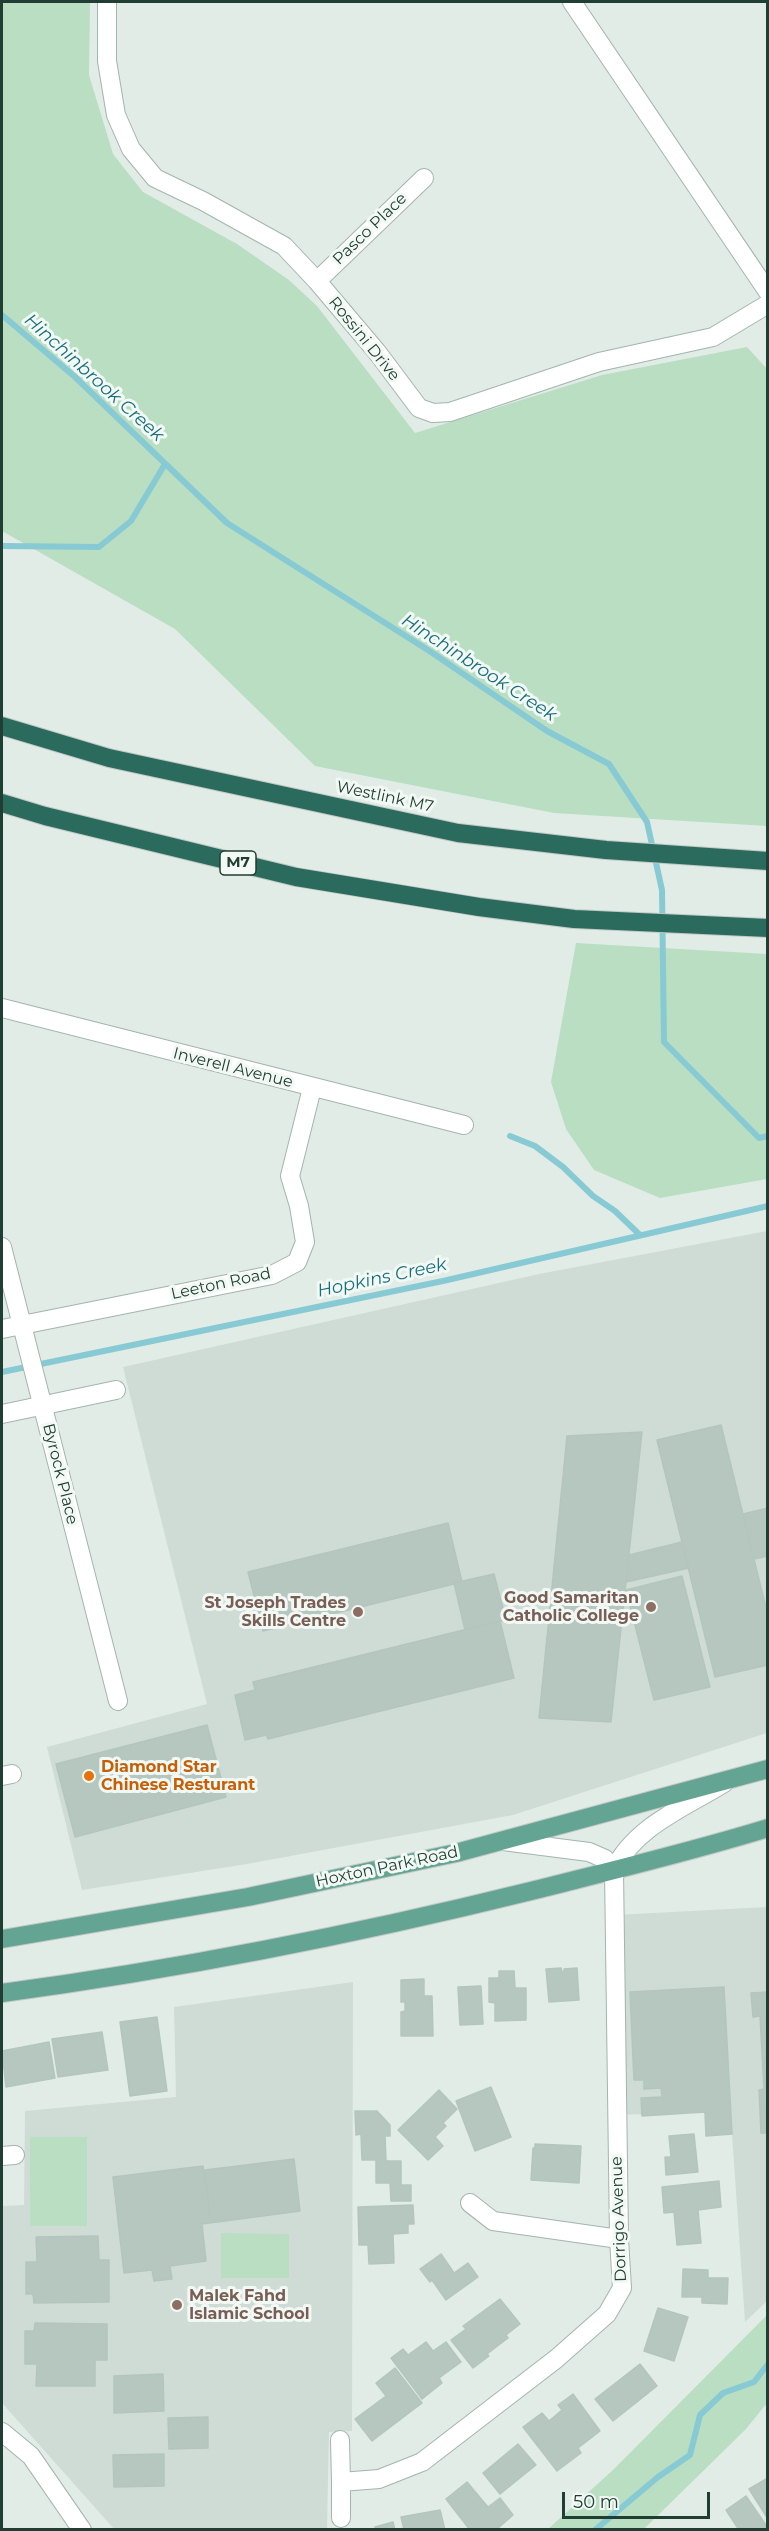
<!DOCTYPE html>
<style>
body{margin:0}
#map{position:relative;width:769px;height:2531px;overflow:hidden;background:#e1ece7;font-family:Montserrat,sans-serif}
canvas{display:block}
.frame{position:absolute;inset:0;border:3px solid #213e35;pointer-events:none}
.scale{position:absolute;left:562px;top:2492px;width:148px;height:27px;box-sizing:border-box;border:3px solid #213e35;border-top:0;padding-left:8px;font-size:18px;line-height:21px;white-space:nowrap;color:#213e35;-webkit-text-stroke:4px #f2f9f5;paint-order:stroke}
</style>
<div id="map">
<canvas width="769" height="2531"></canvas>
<div class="frame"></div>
<div class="scale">50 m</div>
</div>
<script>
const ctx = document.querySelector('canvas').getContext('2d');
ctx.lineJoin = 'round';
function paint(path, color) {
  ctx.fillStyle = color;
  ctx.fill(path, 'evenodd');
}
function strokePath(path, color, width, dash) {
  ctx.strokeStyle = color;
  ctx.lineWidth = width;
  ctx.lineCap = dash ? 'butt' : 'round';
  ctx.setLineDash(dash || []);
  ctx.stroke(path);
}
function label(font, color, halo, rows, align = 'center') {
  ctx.font = font + ' Montserrat,sans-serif';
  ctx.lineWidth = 6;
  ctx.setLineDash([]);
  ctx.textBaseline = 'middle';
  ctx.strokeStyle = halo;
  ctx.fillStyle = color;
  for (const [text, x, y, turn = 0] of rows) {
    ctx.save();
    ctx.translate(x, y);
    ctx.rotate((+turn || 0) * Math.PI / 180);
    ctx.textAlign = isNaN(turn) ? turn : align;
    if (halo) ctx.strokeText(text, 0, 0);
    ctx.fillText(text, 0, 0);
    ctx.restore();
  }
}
paint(new Path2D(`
 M767,1231V1733L513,1815L247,1864L82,1890L47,1747L207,1704L123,1367L539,1274Z
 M767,1907V2301L745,2322L732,2134L706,2136L705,2112L617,2115L615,1915Z
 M353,1982L352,2431L329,2432L327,2529H114L2,2403V2206L24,2205L25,2111L176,2097L174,2007Z`), '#cfdcd6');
paint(new Path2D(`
 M2,2H90L89,75L113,154L143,192L237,244L289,280L317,306L415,433L602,375L747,347L768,370L767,826L554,813L315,766L175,629L2,531Z
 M576,943L767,954V1179L660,1198L594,1170L566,1129L551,1082Z
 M30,2137H87V2226H30Z
 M221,2233L289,2234V2278H221Z
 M767,2315V2403L746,2429L646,2527L642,2530L548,2529L614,2469Z`), '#b9dec2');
strokePath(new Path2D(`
 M2,315L75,377L227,523L431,652L547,731L609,764L647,822L662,890L664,1042L759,1138L768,1136
 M2,546L99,547L131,521L165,464
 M510,1136L535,1146L563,1167L593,1196L615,1211L640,1235
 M2,1372L443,1281L768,1206
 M595,2530L658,2477L690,2455L700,2415L723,2393L754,2382L768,2364`), '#87cad4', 6);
const building = new Path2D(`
 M721,1425L768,1616V1665L715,1677L657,1440Z
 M642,1432L611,1722L539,1718L567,1436Z
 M768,1508V1556L754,1559L743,1514Z
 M448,1523L462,1582L263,1631L248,1572Z
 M682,1542L689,1568L626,1582L629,1555Z
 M494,1574L506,1620L465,1630L454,1583Z
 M682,1576L710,1687L654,1700L626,1590Z
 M500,1621L514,1678L268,1739L266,1735L245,1740L235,1695L255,1690L253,1682Z
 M207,1725L226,1797L75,1837L56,1764Z
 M561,1968L562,1972H564V1969L577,1968L579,2000L549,2002L546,1969Z
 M499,1971H514L515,1988H526V2020L495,2021V2003L489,2002V1978H499Z
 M424,1979V1996H432L433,2036H401V2012L405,2011V2002H401V1980Z
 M481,1986L483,2024L460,2025L458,1987Z
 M724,1987L732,2134L706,2136L705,2112L642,2116L641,2098L662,2097L661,2088L644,2089V2080H634L630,1992Z
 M768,1992V2133H761L759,2090L764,2089L760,2016L753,2017L751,1993Z
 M157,2017L167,2091L130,2096L120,2022Z
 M102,2032L108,2070L58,2077L52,2039Z
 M49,2042L55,2078L6,2087L2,2051Z
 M491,2087L511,2137L475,2151L456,2101Z
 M439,2090L457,2109L443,2123L446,2126L435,2137L443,2146L428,2160L398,2130Z
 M355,2111H377L390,2125V2136H385L386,2161H401V2185H411V2201H391L390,2183H376V2160H362L361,2134L356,2135Z
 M694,2134L698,2172L666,2175L665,2157H671L669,2136Z
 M535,2144L581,2146L579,2183L531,2180L533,2148H535Z
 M294,2159L300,2211L202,2224L206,2261L170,2266L172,2279L154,2281L152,2270L124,2273L113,2177L203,2166L210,2217L205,2170Z
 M719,2181L721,2207L698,2210L701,2243L677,2245L674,2212L664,2213L662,2187Z
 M413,2205L414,2224H408V2233L393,2234L394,2263L369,2264L368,2245H359L358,2207Z
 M98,2236L99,2260H109V2302L34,2303L33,2294H26V2262H37L36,2237Z
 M441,2254L454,2273L468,2263L478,2277L446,2300L432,2280L430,2282L420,2269Z
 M683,2269L708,2270V2278H728L727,2304L702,2303V2297H682Z
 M500,2299L520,2324L506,2335L508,2338L487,2354L489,2356L473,2368L451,2340L466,2329L463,2326Z
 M658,2308L688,2317L674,2361L644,2351Z
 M35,2323L107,2324V2360H95V2386H36L37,2364H25V2331H34Z
 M426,2342L433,2351L446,2342L461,2362L439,2378L442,2383L422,2399L391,2358L403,2349L408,2355Z
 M640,2364L657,2386L613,2421L595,2399Z
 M395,2368L422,2403L372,2441L355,2419L386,2396L376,2383Z
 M163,2374L164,2411L114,2413V2376Z
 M573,2394L600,2431L578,2448L581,2453L557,2471L523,2427L542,2413L549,2421L562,2410L558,2405Z
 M208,2417V2448L169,2449L168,2418Z
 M518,2444L536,2465L500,2494L483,2473Z
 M164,2454V2486L114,2487L113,2455Z
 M768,2478V2519L749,2489Z
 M467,2482L488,2507L500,2498L513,2515L496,2530H470L446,2499Z
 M746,2496L768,2528V2530H739L726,2510Z
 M440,2510L445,2530H404L401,2517Z
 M393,2522L395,2530H376L375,2527Z`);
paint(building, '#b6c7c0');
strokePath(building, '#b3c6be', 1.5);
const minor = new Path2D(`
 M107,2V61L116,115L131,149L155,178L203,201L284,246L317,281L377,352L419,408L433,413L450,412L599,362L713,337L768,304
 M572,2L768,292
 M317,281L424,178
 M2,1008L464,1125
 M2,1247L118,1701
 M2,1329L272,1275L297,1262L305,1242L299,1206L290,1176L312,1088
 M2,1414L116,1390
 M2,1776L12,1774
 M503,1841L589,1852L605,1859L614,1870
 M2,2156L15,2155
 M470,2203L493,2221L619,2239
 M2,2432L31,2456L82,2530
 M340,2440L341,2482
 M341,2518V2482L379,2479L422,2462L556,2359L607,2314L622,2288L619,2239L614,1870C634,1827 685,1807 724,1783`);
const major = new Path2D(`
 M2,1939L248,1897L456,1853L768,1769
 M2,1993C180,1969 357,1934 531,1891C610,1871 690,1852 768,1828`);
const highway = new Path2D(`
 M2,726L109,758L458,833L606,850L768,861
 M2,803L45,816L296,877L479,907L574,919L768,928`);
strokePath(minor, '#a4b4ae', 20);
strokePath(major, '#c1c9c6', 20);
strokePath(highway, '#c1c9c6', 20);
strokePath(minor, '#fff', 18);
strokePath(major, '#64a492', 18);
strokePath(highway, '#2b6b5d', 18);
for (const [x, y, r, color] of [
 [651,1607,6,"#8d6e63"],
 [358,1612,6,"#8d6e63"],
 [89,1776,6,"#e8710a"],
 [177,2305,6,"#8d6e63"]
]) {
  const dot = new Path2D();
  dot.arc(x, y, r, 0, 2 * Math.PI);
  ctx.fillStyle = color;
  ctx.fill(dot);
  strokePath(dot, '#f2f9f5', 2);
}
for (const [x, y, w] of [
 [238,863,36]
]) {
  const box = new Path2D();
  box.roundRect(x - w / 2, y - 12, w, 24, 4.5);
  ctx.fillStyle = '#f2f9f5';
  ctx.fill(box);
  strokePath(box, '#213e35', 1.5);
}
label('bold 15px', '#213e35', null, [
 ["M7",238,863]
]);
label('16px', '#213e35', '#f2f9f5', [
 ["Pasco Place",370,229,-44],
 ["Rossini Drive",364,339,51],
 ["Westlink M7",385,797,12],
 ["Inverell Avenue",233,1068,14],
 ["Leeton Road",221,1284,-12],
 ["Byrock Place",60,1474,76],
 ["Hoxton Park Road",387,1867,-12],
 ["Dorrigo Avenue",619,2219,-92]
]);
label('bold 16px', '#785e54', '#f2f9f5', [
 ["Good Samaritan",639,1598],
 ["Catholic College",639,1616],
 ["St Joseph Trades",346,1603],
 ["Skills Centre",346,1621],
 ["Malek Fahd",189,2296,"left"],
 ["Islamic School",189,2314,"left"]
], 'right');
label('bold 16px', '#c56008', '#f2f9f5', [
 ["Diamond Star",101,1767],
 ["Chinese Resturant",101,1785]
], 'left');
label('italic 18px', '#196e7c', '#f2f9f5', [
 ["Hinchinbrook Creek",94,378,42],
 ["Hinchinbrook Creek",479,668,33],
 ["Hopkins Creek",382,1278,-12]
]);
</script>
